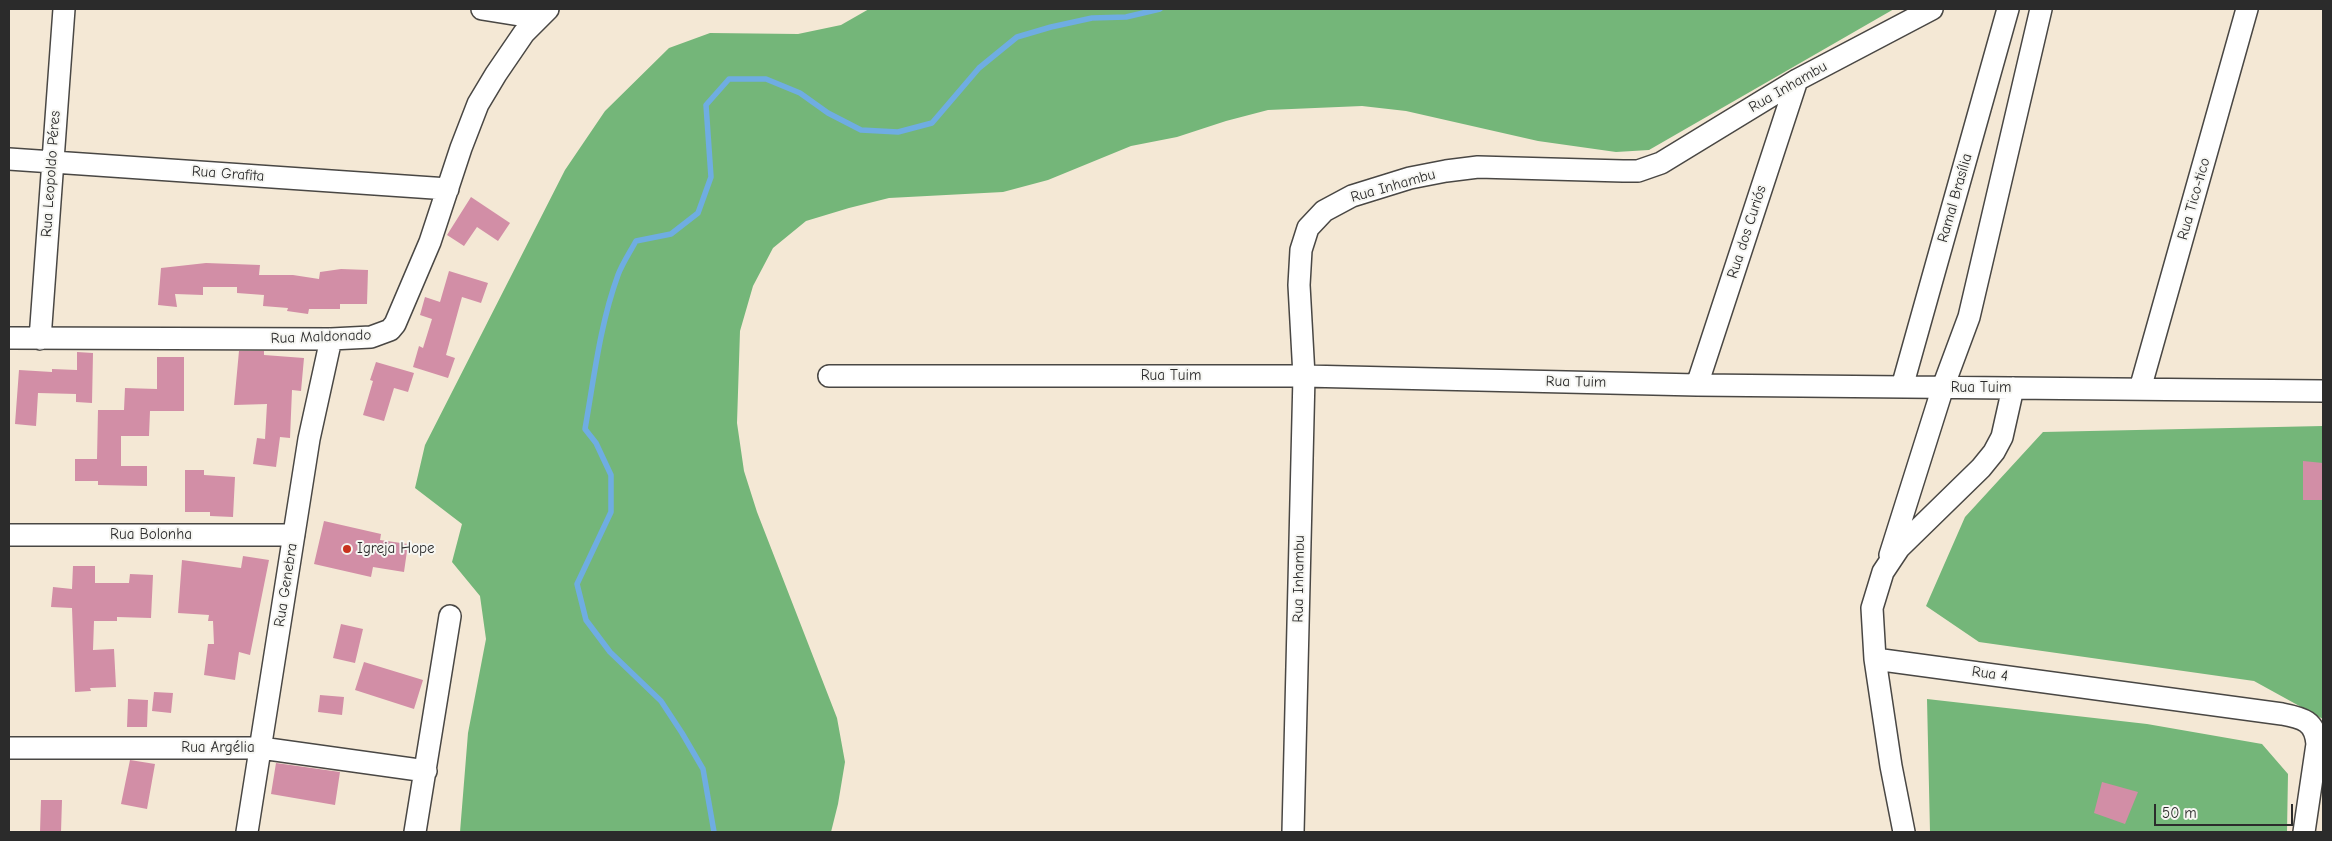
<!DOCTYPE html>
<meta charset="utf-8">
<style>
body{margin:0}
#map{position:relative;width:2332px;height:841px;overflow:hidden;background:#f4e8d5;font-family:"Comic Neue",sans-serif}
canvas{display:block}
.frame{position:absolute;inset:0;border:10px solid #2b2b2b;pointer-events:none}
.scale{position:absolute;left:2154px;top:804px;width:139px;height:22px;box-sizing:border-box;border:2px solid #2b2b2b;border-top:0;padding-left:6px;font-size:15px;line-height:18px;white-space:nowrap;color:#2b2b2b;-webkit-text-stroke:4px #f6f6f2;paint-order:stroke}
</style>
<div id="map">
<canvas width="2332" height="841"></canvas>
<div class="frame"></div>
<div class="scale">50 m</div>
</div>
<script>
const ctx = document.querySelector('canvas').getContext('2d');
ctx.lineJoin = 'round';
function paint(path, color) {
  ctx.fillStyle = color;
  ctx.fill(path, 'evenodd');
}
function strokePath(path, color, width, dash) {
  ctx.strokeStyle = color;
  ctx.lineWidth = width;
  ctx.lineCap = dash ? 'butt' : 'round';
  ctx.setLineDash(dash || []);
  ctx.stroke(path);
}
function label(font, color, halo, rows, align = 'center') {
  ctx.font = font + ' "Comic Neue",sans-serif';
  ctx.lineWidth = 4;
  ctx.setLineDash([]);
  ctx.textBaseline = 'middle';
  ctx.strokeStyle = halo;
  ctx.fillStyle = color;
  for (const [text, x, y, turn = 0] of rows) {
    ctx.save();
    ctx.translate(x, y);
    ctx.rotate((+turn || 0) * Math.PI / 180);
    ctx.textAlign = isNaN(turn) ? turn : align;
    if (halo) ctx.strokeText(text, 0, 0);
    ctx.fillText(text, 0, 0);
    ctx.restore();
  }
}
paint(new Path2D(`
 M869,9H1894L1649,150L1616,152L1538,141L1406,111L1362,106L1268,110L1226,121L1177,137L1131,146L1048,180L1003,192L889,198L849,208L806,221L773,248L753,286L740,331L737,423L744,471L757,512L837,718L845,762L838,804L831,832H460L468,733L486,639L480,596L452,562L462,524L415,488L425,445L565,170L605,111L669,48L710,33L798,34L841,25Z
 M2323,426V719L2254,681L1979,642L1926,606L1965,517L2043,432Z
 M1927,699L2147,724L2262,744L2288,774L2287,832H1930Z`), '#74b679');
strokePath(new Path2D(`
 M714,832L703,769L682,733L661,701L610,652L586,620L577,584L611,512V475L596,443L585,429C594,378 600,324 618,275C622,264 630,252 636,241L671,234L698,213L711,177L706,105L729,79H766L800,93L828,113L861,130L898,132L932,123L979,68L1017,37L1051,27L1092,18L1126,17L1160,9`), '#6fade2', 5.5);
paint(new Path2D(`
 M471,197L510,223L498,241L477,227L464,246L447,235Z
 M206,263L260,265L259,275H293L319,279L320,272L341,269L368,270L367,304H340V309H309L308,314L287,311L288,308L263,306L264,295L237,293V287H203V295L175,294L177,307L158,305L161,268Z
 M449,271L488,283L481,303L462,297L446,355L455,358L448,378L413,367L419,346L423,348L432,319L420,315L425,297L440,302Z
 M239,351H264V355L304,358L301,391L292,390L290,438L280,437L276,467L253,464L257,438L265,439L267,404L234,405Z
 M77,352L93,353L92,403L76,402V394L38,393L36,426L15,424L19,370L52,372V369L77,370Z
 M157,357H184V411H150L149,436H121V466H147V486L98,485V481H75V459H97L98,410H124L125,388L157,389Z
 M376,362L414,373L408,392L394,388L384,421L363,415L373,381L370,380Z
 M2303,461L2323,463V500H2303Z
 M185,470H204V475L235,477L233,517L210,516V512H185Z
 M324,521L381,534L380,540L408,544L404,572L373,567L371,577L314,564Z
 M243,556L269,560L250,655L239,652L235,680L204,675L208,644H214L213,621H208L209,615L178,613L182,560L241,568Z
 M73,566H95V583H129L130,574L153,575L151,618L117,617V621H94L93,650L114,649L116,687L90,688L91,691L75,692L72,608L51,607L53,587L72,589Z
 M341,624L363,629L355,663L333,658Z
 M364,662L423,680L414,709L355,690Z
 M154,692L173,693L171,713L152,711Z
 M320,695L344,697L342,715L318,712Z
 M128,699L148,700L147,727H127Z
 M130,760L155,764L147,809L121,804Z
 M276,763L340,772L335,805L271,794Z
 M2102,782L2138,792L2125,824L2094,813Z
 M41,800H62L61,832H40Z`), '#d28ea6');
const minor = new Path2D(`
 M482,9L538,18
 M9,159L448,189
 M9,338L331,339L371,337L390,330L395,324L430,242L461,148L478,104L496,74L524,33L548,9
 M40,339L64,9
 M829,376H1304L1697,385L2323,391
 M1697,385L1797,80
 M1902,387L2008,9
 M2013,388L2002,437L1994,452L1981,468L1899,548L1883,572L1872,608L1875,659L2282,714C2303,718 2315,721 2317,744L2304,832
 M2140,389L2247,9
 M9,535H294
 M1890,555L1943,387L1969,317L2041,9
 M1875,659L1891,766L1904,832
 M9,748H261L426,771
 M247,832L309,439L331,339
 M415,832L450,616
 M1293,832L1304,376L1299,285L1301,250L1308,228L1324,211L1352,196L1410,178L1446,171L1478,167L1623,171H1638L1661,163L1797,80L1932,9`);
strokePath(minor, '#494744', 24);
strokePath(minor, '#fff', 21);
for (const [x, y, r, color] of [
 [347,549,5,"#c8321e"]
]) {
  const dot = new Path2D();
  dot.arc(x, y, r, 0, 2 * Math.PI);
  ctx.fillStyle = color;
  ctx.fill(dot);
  strokePath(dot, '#f6f6f2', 2);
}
label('15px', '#2b2b2b', '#f6f6f2', [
 ["Rua Inhambu",1788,87,-30],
 ["Rua Leopoldo Péres",51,174,-86],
 ["Rua Grafita",228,174,4],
 ["Rua Inhambu",1393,186,-16],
 ["Ramal Brasília",1955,198,-74],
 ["Rua Tico-tico",2194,199,-74],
 ["Rua dos Curiós",1747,232,-72],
 ["Rua Maldonado",321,337,-2],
 ["Rua Tuim",1171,376],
 ["Rua Tuim",1576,382,1],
 ["Rua Tuim",1981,388],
 ["Rua Bolonha",151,535],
 ["Rua Inhambu",1299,579,-89],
 ["Rua Genebra",286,585,-81],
 ["Rua 4",1990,674,8],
 ["Rua Argélia",218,748]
]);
label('15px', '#2b2b2b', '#f6f6f2', [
 ["Igreja Hope",357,549]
], 'left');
</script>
